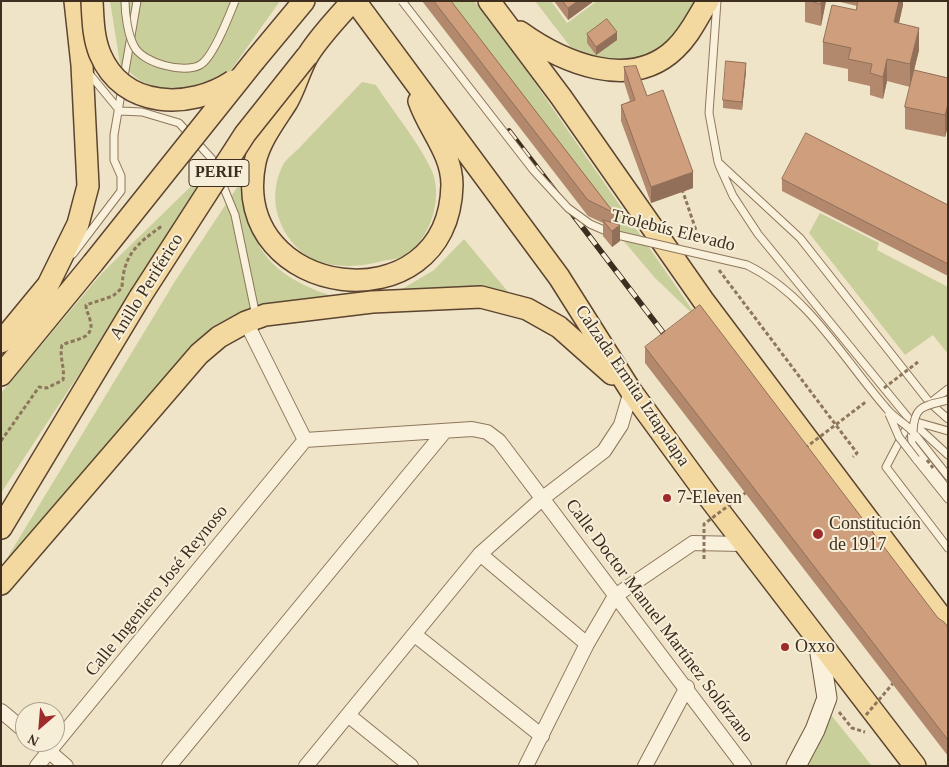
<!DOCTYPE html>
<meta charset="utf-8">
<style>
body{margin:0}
#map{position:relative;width:949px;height:767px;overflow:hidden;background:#f0e4c8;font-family:"Times New Roman",serif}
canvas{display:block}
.frame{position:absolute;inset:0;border:2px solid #3d2e20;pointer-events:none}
.north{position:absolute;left:15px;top:702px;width:50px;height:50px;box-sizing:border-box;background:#f7eed8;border:1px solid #ada18e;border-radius:50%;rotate:207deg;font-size:14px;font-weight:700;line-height:20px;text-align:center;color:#3d2e20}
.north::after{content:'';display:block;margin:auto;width:18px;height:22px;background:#9e2a2b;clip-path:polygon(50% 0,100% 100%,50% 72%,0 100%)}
</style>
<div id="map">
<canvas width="949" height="767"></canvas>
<div class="frame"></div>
<div class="north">N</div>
</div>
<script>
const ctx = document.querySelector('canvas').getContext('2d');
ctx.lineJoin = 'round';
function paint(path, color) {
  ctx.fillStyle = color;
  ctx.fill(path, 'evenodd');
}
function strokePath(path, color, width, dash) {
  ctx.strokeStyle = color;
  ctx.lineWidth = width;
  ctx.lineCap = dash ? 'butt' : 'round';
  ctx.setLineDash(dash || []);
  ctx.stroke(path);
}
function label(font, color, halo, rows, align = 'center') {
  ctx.font = font + ' "Times New Roman",serif';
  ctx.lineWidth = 4;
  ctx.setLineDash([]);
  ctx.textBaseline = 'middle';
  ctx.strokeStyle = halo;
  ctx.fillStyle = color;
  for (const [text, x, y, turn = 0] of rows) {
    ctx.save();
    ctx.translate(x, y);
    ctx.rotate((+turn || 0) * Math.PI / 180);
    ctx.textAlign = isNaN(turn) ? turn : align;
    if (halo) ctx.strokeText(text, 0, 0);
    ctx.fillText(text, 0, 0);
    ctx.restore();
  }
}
paint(new Path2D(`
 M110,1H280L229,73L209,86L185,92L161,90L139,80L120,64Z
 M439,1H474L533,80L700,321L655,278L622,239Z
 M535,1H551L567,23L597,1H697L677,37L635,64L579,58Z
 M362,82L376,85C394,113 418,141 432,171C444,199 429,244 401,257C394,260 385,260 379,262C336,272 296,265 279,219C273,203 274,183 282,167C285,159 296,152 302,145C322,124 342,103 362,82Z
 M223,155L1,493V393L102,273Z
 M242,180C248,248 270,276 335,297L202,345L1,568L177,278Z
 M820,213L879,243L877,250L948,287V354L933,335L905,355L809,233Z
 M464,239L509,293L397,292L434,270Z
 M828,711L872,766H801Z`), '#c9cf9b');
const lane = new Path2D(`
 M717,1L709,113L718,162L800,238L930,403L948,419
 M87,71L120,111L142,112L179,123L212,159L235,215L256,316
 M719,165L733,196L758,234L910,420L948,455
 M73,254L121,191V176L114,160V135L137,1
 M930,403L948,389
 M913,421L948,431
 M909,423L886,467L948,548
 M911,426L912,444L948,490
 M913,432L948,476
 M916,459L948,499`);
const street = new Path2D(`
 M246,322L305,440
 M305,440L472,429L487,432L499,441L744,766
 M480,554L587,644
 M415,635L542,736
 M1,711L25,731
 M348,715L411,766
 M38,742L66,766
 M37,766L305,440
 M169,766L445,431
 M306,766L480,554L543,498L604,451L621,425L631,391
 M526,766L587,644L615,596L693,543L743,544
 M645,766L687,687`);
const secondary = new Path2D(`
 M796,766L815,730L827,698L818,641`);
const primary = new Path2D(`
 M352,1C338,18 317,39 307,57C299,72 295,88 287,102C275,121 260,140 255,162C227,300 449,329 452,185C452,153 429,130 419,101
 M355,1L559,277L631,391L707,495L915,766
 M489,1L561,97L703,300L948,626
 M520,32C562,62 630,92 675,49C690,35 697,18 708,1
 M255,60L304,1
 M1,342L48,285L78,224L88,186L82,65L75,1
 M1,375L93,263
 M1,528L140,297
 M1,584L199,354L219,337L246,322L265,315L372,302L481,297L527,309L559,327L612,374`);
strokePath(lane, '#8d765c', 9);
strokePath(street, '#8d765c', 16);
strokePath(secondary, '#6f573f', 21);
strokePath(primary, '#5b4430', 24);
strokePath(new Path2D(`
 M682,189L700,242
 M719,270L857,453L853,457
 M1,441L39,387L47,388L63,380C65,366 59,358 62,345C73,339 96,340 90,320C89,314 86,312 86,305L113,296L122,288C123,256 136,244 162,226
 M839,712L852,728L865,732`), '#8d765c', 3, [4, 2.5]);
strokePath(lane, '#faf1dc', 7);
strokePath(street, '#faf1dc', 14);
strokePath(secondary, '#faf1dc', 19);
strokePath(primary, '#f3d9a0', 21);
const rail = new Path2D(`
 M509,131L671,343`);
strokePath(rail, '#3d2e20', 5.5);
strokePath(rail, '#f7eed8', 4, [11]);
const laneBridge = new Path2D(`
 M125,1C125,14 128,35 134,46C142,63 184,74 200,65C213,58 229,16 235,1
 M402,1L534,171L568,208L590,224L613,234L747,265C809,295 843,359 887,409C894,418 905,423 913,432
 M889,414L899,437L916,459
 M913,432C914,405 924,406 948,400`);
const primaryBridge = new Path2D(`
 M92,1C93,19 93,37 100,54C123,109 190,110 233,81
 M93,263L255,60
 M140,297L245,134L307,56`);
strokePath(laneBridge, '#8d765c', 9, []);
strokePath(primaryBridge, '#5b4430', 24, []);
strokePath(new Path2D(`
 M884,388L918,362
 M805,448L867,401
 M927,460L933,468
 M704,559V524L748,491
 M866,715L895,681`), '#8d765c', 3, [4, 2.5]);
strokePath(laneBridge, '#faf1dc', 7);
strokePath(primaryBridge, '#f3d9a0', 21);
paint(new Path2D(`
 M422,1H451L614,213V223L620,241L612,247L603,236V223L588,216Z
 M554,1H594L568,20Z
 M805,1H826L821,26L805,22Z
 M836,1H903V5L899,23L919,50L914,70L948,78V126L945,137L905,129V107L910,87L887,81L883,99L870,95V86L848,81V69L823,64V42L856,10L857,6Z
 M587,34L617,40L596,55L587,43Z
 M624,67L647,96L693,188L651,203L621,121V105L630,101L624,82Z
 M746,71L742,110L723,108V100Z
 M782,179L948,205V276L782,191Z
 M645,347L948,627V756L645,363Z`), '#b2896c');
paint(new Path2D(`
 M578,1H594L568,20V8Z
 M821,1H826L821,26Z
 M899,1H903V5L894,44V22Z
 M919,28V50L910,87V64Z
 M617,32V40L596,55V47Z
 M887,59V81L883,99V77Z
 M746,63V71L742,110V102Z
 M948,104V126L945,137V115Z
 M693,172V188L651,203V187Z
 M620,225V241L612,247V231Z`), '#916f58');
const building = new Path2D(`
 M434,1H451L614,213L588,200Z
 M563,1H578L568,8Z
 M811,1H821V4Z
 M858,1H899L894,22L919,28L910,64L887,59L883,77L870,73L872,64L848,59L851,48L823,42L832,5L856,10Z
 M607,19L617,32L596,47L587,34Z
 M726,61L746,63L742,102L723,100Z
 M636,66L647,96L663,90L693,172L651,187L621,105L635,100L624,67Z
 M914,70L948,78V104L945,115L905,107Z
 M806,133L948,205V264L782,179Z
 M603,220L620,225L612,231Z
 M700,305L938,618L944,622L948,627V740L645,347Z`);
paint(building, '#cf9f7d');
strokePath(building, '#916f58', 1);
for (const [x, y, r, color] of [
 [667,498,5,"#9e2a2b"],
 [818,534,6,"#9e2a2b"],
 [785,647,5,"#9e2a2b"]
]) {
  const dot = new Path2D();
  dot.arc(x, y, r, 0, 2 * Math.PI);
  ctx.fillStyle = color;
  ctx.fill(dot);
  strokePath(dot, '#f7eed8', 2);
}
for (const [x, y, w] of [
 [219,173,60]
]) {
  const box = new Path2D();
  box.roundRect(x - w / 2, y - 13.5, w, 27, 4);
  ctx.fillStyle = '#f7eed8';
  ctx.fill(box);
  strokePath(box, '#3d2e20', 1);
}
label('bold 16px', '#3d2e20', null, [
 ["PERIF",219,173]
]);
label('18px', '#3d2e20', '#f7eed8', [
 ["Trolebús Elevado",673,231,14],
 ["Anillo Periférico",147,287,-58],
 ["Calzada Ermita Iztapalapa",632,386,56],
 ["Calle Ingeniero José Reynoso",157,591,-51],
 ["Calle Doctor Manuel Martínez Solórzano",659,621,53]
]);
label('18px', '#3d2e20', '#f7eed8', [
 ["7-Eleven",677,498],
 ["Constitución",829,524],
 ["de 1917",829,545],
 ["Oxxo",795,647]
], 'left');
</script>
